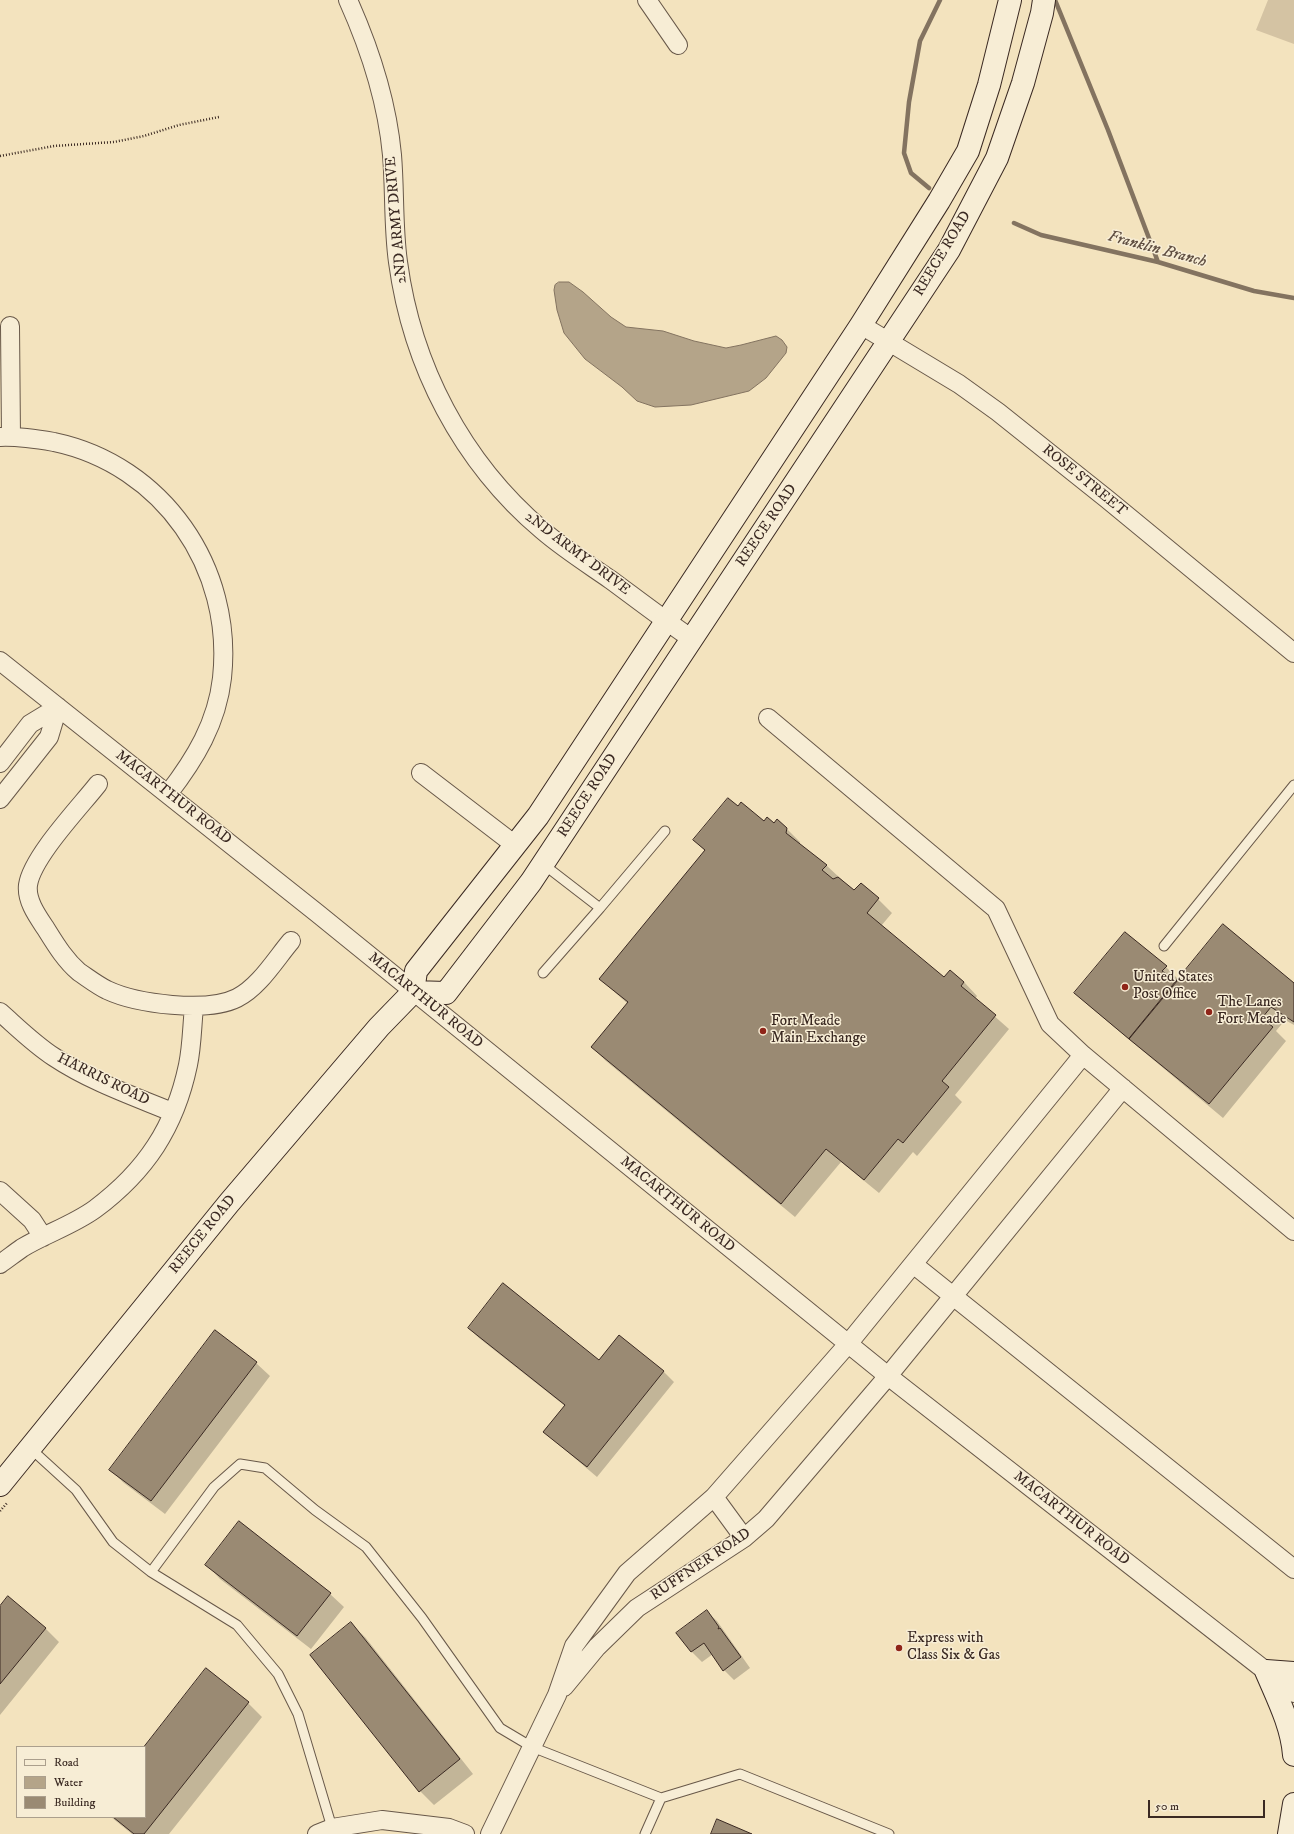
<!DOCTYPE html>
<style>
body{margin:0}
#map{position:relative;width:1294px;height:1834px;overflow:hidden;background:#f3e3be;font-family:"IM FELL DW Pica",serif}
canvas{display:block}
.legend{position:absolute;left:16px;top:1746px;width:130px;height:72px;box-sizing:border-box;background:#f7edd5;border:1px solid #ab9f8d;margin:0;padding:5px 7px;list-style:none;font-size:12px;color:#3a2922}
.legend li{display:flex;align-items:center;gap:8px;height:20px}
.legend b{width:20px;border:1px solid #ab9f8d}
.scale{position:absolute;left:1148px;top:1800px;width:117px;height:18px;box-sizing:border-box;border:2px solid #3a2922;border-top:0;padding-left:5px;font-size:12px;line-height:14px;white-space:nowrap;color:#3a2922;-webkit-text-stroke:3px #f7edd5;paint-order:stroke}
</style>
<div id="map">
<canvas width="1294" height="1834"></canvas>
<ul class="legend">
<li><b style="height:5px;background:#f7edd5"></b>Road</li>
<li><b style="height:11px;background:#b4a489"></b>Water</li>
<li><b style="height:11px;background:#9a8a73"></b>Building</li>
</ul>
<div class="scale">50 m</div>
</div>
<script>
const ctx = document.querySelector('canvas').getContext('2d');
ctx.lineJoin = 'round';
function paint(path, color) {
  ctx.fillStyle = color;
  ctx.fill(path, 'evenodd');
}
function strokePath(path, color, width, dash) {
  ctx.strokeStyle = color;
  ctx.lineWidth = width;
  ctx.lineCap = dash ? 'butt' : 'round';
  ctx.setLineDash(dash || []);
  ctx.stroke(path);
}
function label(font, color, halo, rows, align = 'center') {
  ctx.font = font + ' "IM FELL DW Pica",serif';
  ctx.lineWidth = 3;
  ctx.setLineDash([]);
  ctx.textBaseline = 'middle';
  ctx.strokeStyle = halo;
  ctx.fillStyle = color;
  for (const [text, x, y, turn = 0] of rows) {
    ctx.save();
    ctx.translate(x, y);
    ctx.rotate((+turn || 0) * Math.PI / 180);
    ctx.textAlign = isNaN(turn) ? turn : align;
    if (halo) ctx.strokeText(text, 0, 0);
    ctx.fillText(text, 0, 0);
    ctx.restore();
  }
}
paint(new Path2D(`
 M1268,0H1294V44L1256,30Z`), '#d4c3a3');
const water = new Path2D(`
 M559,282H569L583,292L611,317L626,327L663,331L694,341L726,348L741,345L776,336L782,340L787,347L786,353L766,378L749,391L691,405L655,407L637,401L622,387L585,359L564,333L557,310L554,290L555,285Z`);
paint(water, '#b4a489');
strokePath(water, '#837360', 1);
paint(new Path2D(`
 M738,808L764,823L786,828L800,842V845L826,865L855,892L861,884L878,899L892,913L881,926L945,978L964,982L977,996L975,999L1009,1029L955,1095L962,1102L917,1156L913,1152L879,1193L841,1162L795,1217L606,1061L592,1047L628,1004L600,979L705,851L694,840Z
 M1166,967L1179,980L1294,984V1025L1285,1020L1276,1031L1286,1041L1223,1118L1089,1006L1075,993Z
 M469,1328L599,1362L663,1371L674,1382L597,1477L544,1432L565,1406L479,1338Z
 M256,1363L270,1376L165,1514L124,1483L110,1470Z
 M207,1565L330,1594L344,1607L311,1649L220,1579Z
 M0,1607L45,1628L59,1642L0,1715Z
 M706,1611L717,1621L750,1668L734,1680L724,1670L713,1654L702,1662L692,1652L678,1633Z
 M351,1624L365,1637L473,1774L434,1805L420,1791L311,1655Z
 M248,1703L262,1717L169,1834H132L111,1817H145Z`), '#0003');
strokePath(new Path2D(`
 M1055,0L1108,130L1158,262
 M929,188L911,173L904,153L909,102L920,41L940,0
 M1014,223L1041,235L1158,262L1254,291L1294,298`), '#837360', 4.5);
const building = new Path2D(`
 M728,798L738,806L741,802L764,821L767,817L774,823L777,819L787,828L786,833L827,865L822,870L833,879L838,877L854,890L861,883L879,898L867,913L944,977L950,970L964,982L961,986L996,1015L942,1081L949,1087L903,1143L898,1139L864,1180L826,1149L781,1204L591,1047L628,1002L599,979L705,850L693,840Z
 M1223,924L1294,983V1022L1271,1007L1262,1018L1273,1027L1209,1104L1129,1039Z
 M1125,932L1167,966L1162,971L1177,981L1129,1039L1074,993Z
 M503,1283L599,1360L619,1335L664,1371L587,1467L543,1432L565,1405L468,1328Z
 M215,1330L257,1362L151,1501L109,1470Z
 M239,1521L331,1593L297,1636L205,1565Z
 M8,1596L46,1628L0,1684V1606Z
 M707,1610L719,1627L718,1629L720,1628L741,1657L723,1671L704,1643L691,1652L676,1633Z
 M351,1622L460,1759L419,1792L310,1655Z
 M206,1668L249,1702L144,1834H134L113,1817H145L144,1747Z
 M717,1819L752,1834H711Z`);
paint(building, '#9a8a73');
strokePath(building, '#3a2922', 1);
const lane = new Path2D(`
 M543,864L600,908L665,831
 M1164,946L1294,785
 M543,973L600,908
 M30,1448L76,1490L113,1542L151,1572L237,1625L278,1674L298,1714L333,1831
 M151,1572L214,1487L240,1464L265,1468L315,1510L366,1547L422,1618L500,1728L532,1747L661,1798L645,1834
 M661,1798L740,1774L889,1834`);
const street = new Path2D(`
 M348,0C370,49 387,101 392,155C395,190 393,227 398,262C412,366 462,462 542,530C564,549 588,564 611,580C638,600 664,620 692,639
 M647,0L678,45
 M861,325L959,384L998,412L1107,499L1294,653
 M10,326L11,437
 M0,437C18,436 36,439 54,442C163,465 234,568 222,678C217,723 195,759 168,794
 M0,661L317,913L888,1376L1294,1693
 M768,718L996,909L1050,1024L1083,1055L1294,1231
 M0,763L30,724L58,707
 M421,773L515,845
 M98,784C80,807 32,857 28,885C26,901 38,917 46,929C56,945 65,960 79,972C88,978 97,985 107,990C137,1004 207,1013 237,998C259,987 275,960 291,941
 M0,799L49,737L58,707
 M0,1012C17,1027 34,1044 54,1057C90,1081 133,1096 172,1112
 M0,1191L32,1220L43,1237
 M0,1264C7,1259 15,1253 22,1248C45,1234 73,1225 95,1209C146,1171 175,1127 188,1065C192,1046 192,1026 194,1007
 M913,1264L1294,1569
 M714,1497L744,1538
 M564,1687L597,1647L637,1608L744,1538L766,1519L888,1376L1123,1088
 M317,1834L332,1828L382,1820L449,1828L465,1834
 M490,1834L557,1695L574,1646L627,1573L714,1497L848,1344L1083,1055`);
const secondary = new Path2D(`
 M413,992L446,993L531,882L949,250L997,158L1023,83L1042,13L1044,0
 M0,1485L229,1203L379,1027L413,992L416,971L538,816L861,325L939,201L968,151L989,85L1010,0
 M1294,1673L1266,1671C1277,1697 1292,1726 1294,1755
 M1289,1834L1294,1804`);
strokePath(lane, '#685849', 11);
strokePath(street, '#685849', 20);
strokePath(secondary, '#3a2922', 24);
strokePath(new Path2D(`
 M0,156L54,146L114,142L144,136L179,125L219,117
 M0,1511L8,1502`), '#3a2922', 2.5, [1, 2]);
strokePath(lane, '#f7edd5', 9);
strokePath(street, '#f7edd5', 18);
strokePath(secondary, '#f7edd5', 22);
for (const [x, y, r, color] of [
 [1125,987,4,"#8f2418"],
 [1209,1012,4,"#8f2418"],
 [763,1031,4,"#8f2418"],
 [899,1648,4,"#8f2418"]
]) {
  const dot = new Path2D();
  dot.arc(x, y, r, 0, 2 * Math.PI);
  ctx.fillStyle = color;
  ctx.fill(dot);
  strokePath(dot, '#f7edd5', 1.5);
}
label('15px', '#3a2922', '#f7edd5', [
 ["2ND ARMY DRIVE",397,220,-95],
 ["REECE ROAD",943,254,-59],
 ["ROSE STREET",1084,481,39],
 ["REECE ROAD",767,526,-56],
 ["2ND ARMY DRIVE",577,554,37],
 ["REECE ROAD",588,796,-57],
 ["MACARTHUR ROAD",173,798,38],
 ["MACARTHUR ROAD",425,1001,39],
 ["HARRIS ROAD",103,1080,26],
 ["MACARTHUR ROAD",677,1205,39],
 ["REECE ROAD",203,1235,-51],
 ["MACARTHUR ROAD",1071,1519,38],
 ["RUFFNER ROAD",701,1565,-34]
]);
label('15px', '#3a2922', '#f7edd5', [
 ["United States",1133,978],
 ["Post Office",1133,995],
 ["The Lanes",1217,1003],
 ["Fort Meade",1217,1020],
 ["Fort Meade",771,1022],
 ["Main Exchange",771,1039],
 ["Express with",907,1639],
 ["Class Six & Gas",907,1656]
], 'left');
label('italic 16px', '#5f4e41', '#f7edd5', [
 ["Franklin Branch",1157,250,15]
]);
</script>
